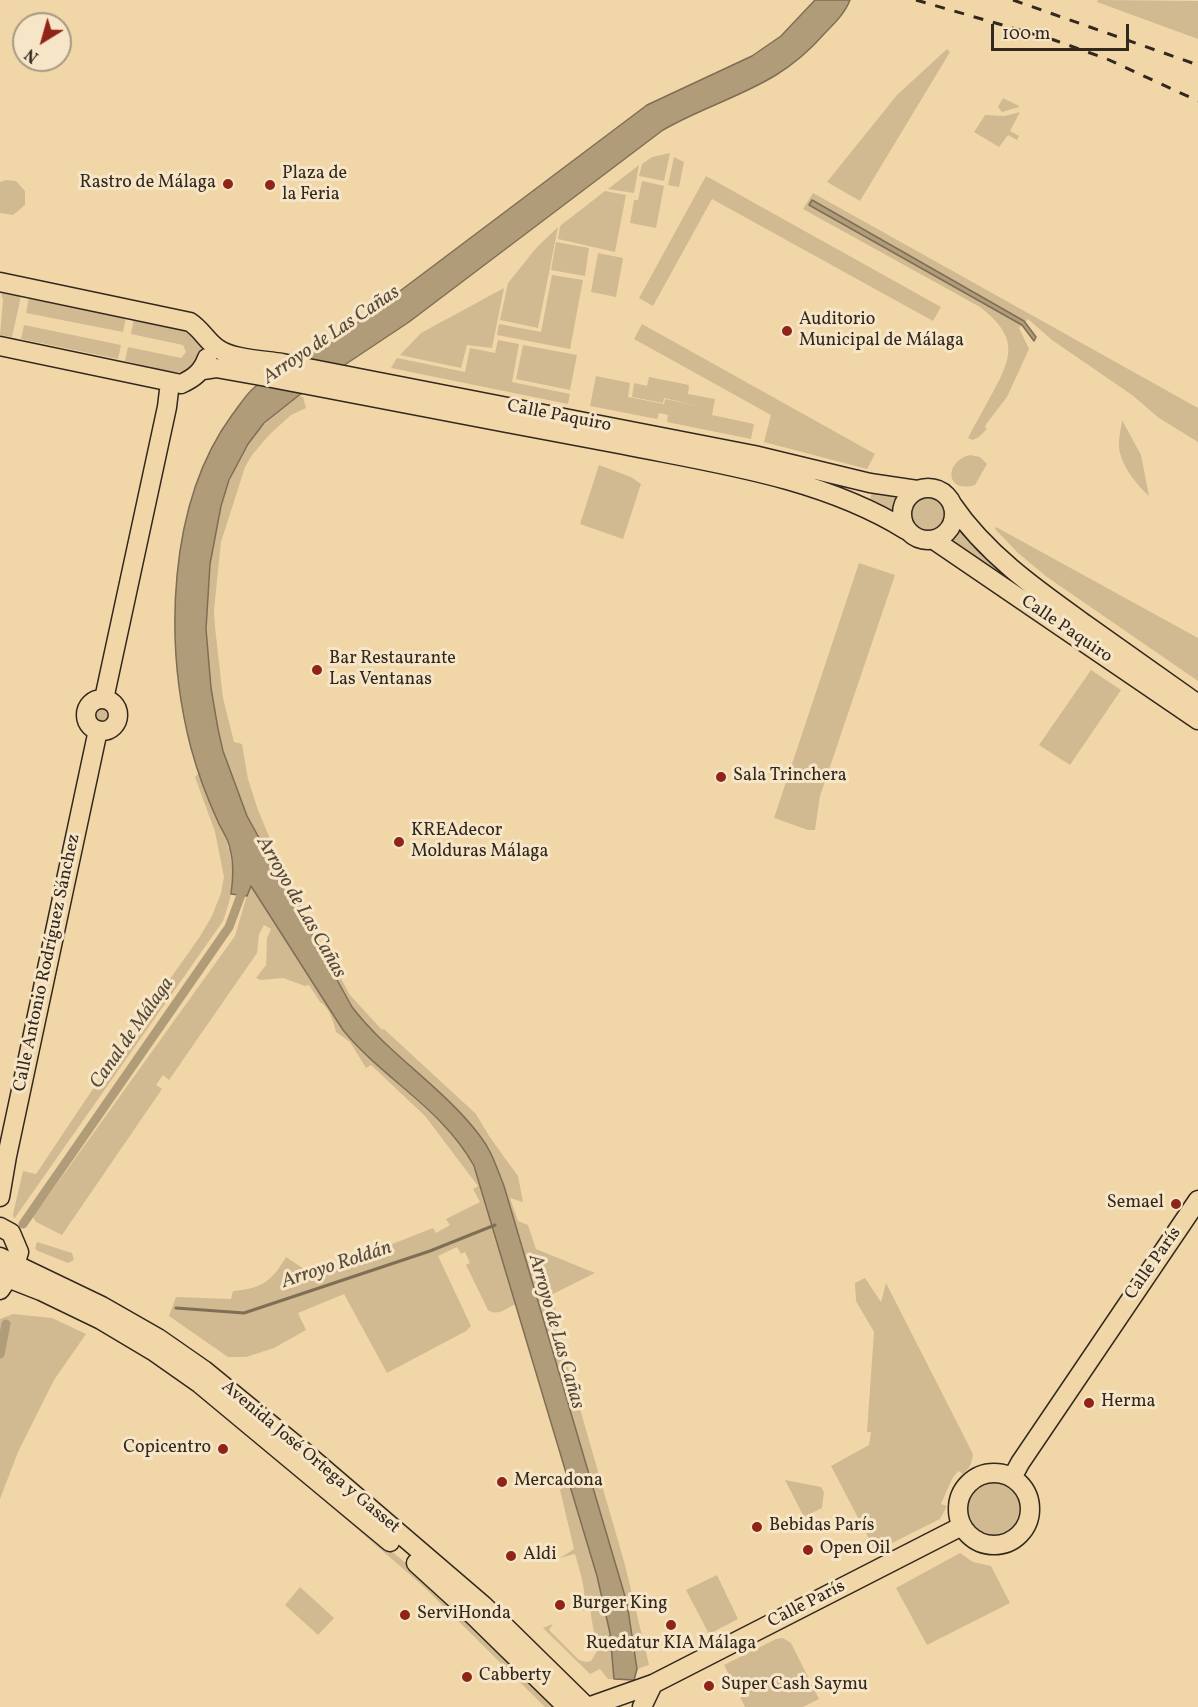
<!DOCTYPE html>
<meta charset="utf-8">
<style>
body{margin:0}
#map{position:relative;width:1198px;height:1707px;overflow:hidden;background:#f1d7a8;font-family:Vollkorn,serif}
canvas{display:block}
.north{position:absolute;left:12px;top:12px;width:60px;height:60px;box-sizing:border-box;background:#f6e5c6;border:2px solid #a89983;border-radius:50%;rotate:217deg;font-size:16px;font-weight:700;line-height:24px;text-align:center;color:#32281f}
.north::after{content:'';display:block;margin:auto;width:21px;height:27px;background:#8f2418;clip-path:polygon(50% 0,100% 100%,50% 72%,0 100%)}
.scale{position:absolute;left:991px;top:24px;width:138px;height:27px;box-sizing:border-box;border:3px solid #32281f;border-top:0;padding-left:8px;font-size:18px;line-height:21px;white-space:nowrap;color:#32281f;-webkit-text-stroke:4px #f6e5c6;paint-order:stroke}
</style>
<div id="map">
<canvas width="1198" height="1707"></canvas>
<div class="north">N</div>
<div class="scale">100 m</div>
</div>
<script>
const ctx = document.querySelector('canvas').getContext('2d');
ctx.lineJoin = 'round';
function paint(path, color) {
  ctx.fillStyle = color;
  ctx.fill(path, 'evenodd');
}
function strokePath(path, color, width, dash) {
  ctx.strokeStyle = color;
  ctx.lineWidth = width;
  ctx.lineCap = dash ? 'butt' : 'round';
  ctx.setLineDash(dash || []);
  ctx.stroke(path);
}
function label(font, color, halo, rows, align = 'center') {
  ctx.font = font + ' Vollkorn,serif';
  ctx.lineWidth = 6;
  ctx.setLineDash([]);
  ctx.textBaseline = 'middle';
  ctx.strokeStyle = halo;
  ctx.fillStyle = color;
  for (const [text, x, y, turn = 0] of rows) {
    ctx.save();
    ctx.translate(x, y);
    ctx.rotate((+turn || 0) * Math.PI / 180);
    ctx.textAlign = isNaN(turn) ? turn : align;
    if (halo) ctx.strokeText(text, 0, 0);
    ctx.fillText(text, 0, 0);
    ctx.restore();
  }
}
paint(new Path2D(`
 M1098,0L1198,1V39L1097,2Z
 M947,49L950,52L860,201L827,182L897,95Z
 M1003,98L1019,106V107L1002,112L998,107Z
 M1020,112L1010,131L1019,136L1017,140L1008,135L999,147L974,132L985,115L1005,116Z
 M670,153L664,181L639,176L642,164L652,157Z
 M674,157L684,162L679,187L668,185Z
 M639,165L634,193L608,189Z
 M706,176L941,307L933,321L712,199L653,306L639,298Z
 M6,180L16,181L25,191V205L13,215L0,213V182Z
 M642,181L664,186L656,228L630,223L634,200H638Z
 M605,191L626,195L615,252L558,239L560,226Z
 M813,193L1198,408V442L1159,418L1132,395L1052,340L1028,319L1019,328L1029,349L1007,397L987,423L985,427L987,429L979,437L973,440L968,438C976,422 985,407 993,392C1014,354 1017,336 980,307L803,209Z
 M558,227L538,328L500,320L508,283L537,247Z
 M556,242L589,248L585,276L551,270Z
 M598,253L623,258L616,297L591,292Z
 M552,275L583,280L570,349L497,335L499,324L541,332Z
 M504,288L492,348L467,345L461,368L400,355L421,333Z
 M1,292L21,296L12,337L0,335L3,300Z
 M29,297L126,317L123,332L26,313Z
 M134,318C154,322 218,326 198,361C195,367 187,372 179,372C163,372 141,364 125,361L128,347L181,358L186,352L183,345L131,334Z
 M642,324L875,454L867,469L764,442L771,415L634,339Z
 M24,325L121,345L118,359L21,339Z
 M498,340L519,344L512,382L570,394L568,404L391,368L397,358L465,372L470,348L495,353Z
 M523,345L577,355L570,390L516,379Z
 M596,376L630,383L628,397L664,404L665,399L702,407L664,398L663,403L632,397L634,383L647,386L649,377L689,385L688,394L715,399L712,415L754,424L751,439L667,422L668,415L659,413L657,419L590,406Z
 M298,396L303,397L306,408L291,415L269,435L252,455L245,467L221,542L214,610L215,627L223,698L234,742L242,744L248,779L258,810L288,882L350,995L382,1030L384,1029L476,1114L489,1136L518,1176L523,1202L510,1198L518,1221L528,1225L536,1249L595,1273L549,1296L556,1310L552,1312L625,1565L649,1665L637,1669L627,1603L504,1186L492,1155L466,1119L367,1027L352,1007C329,966 306,925 284,884C271,862 257,839 247,816C208,727 197,631 215,536C221,503 230,471 249,443C262,423 280,411 298,396Z
 M1122,420L1141,455L1149,496C1137,485 1124,469 1120,453C1117,443 1121,430 1122,420Z
 M970,455L980,457L987,464L975,485C946,494 943,462 970,455Z
 M599,465L631,477L641,484L623,539L580,524Z
 M872,491L902,493L895,506L894,516L869,505Z
 M908 514a20 20 0 1 1 40 0a20 20 0 1 1-40 0Z
 M960,523L1015,578L1010,585L944,543L953,537Z
 M996,527L1198,638V681L1047,577L1018,553L995,529Z
 M859,563L895,575L820,796L815,830H808L774,818Z
 M1091,670L1121,690L1070,765L1039,745Z
 M92 715a10 10 0 1 1 20 0a10 10 0 1 1-20 0Z
 M199,773C213,809 240,854 231,894C229,903 226,912 223,921L14,1219L13,1214L23,1171L36,1174L111,1062L199,938L212,916L221,893L224,877L215,832L195,777Z
 M250,885L343,1030L362,1051L451,1132L467,1153L481,1185L516,1304C506,1308 498,1317 488,1310L466,1265L470,1263L465,1252L461,1254L457,1247L438,1256L471,1326L466,1331L387,1373L344,1294L298,1313L306,1330L274,1348L246,1357H228L169,1316L176,1297L231,1299L233,1291C263,1288 271,1282 286,1257L313,1275L433,1228L436,1233L450,1225L446,1219L480,1202L473,1189L478,1186L425,1116L371,1065L366,1068L350,1042L336,1032C333,1021 330,1008 320,1002L309,985L305,986L283,978L260,980L256,978L266,965L267,938L271,929L264,925L259,934L257,953L169,1080L163,1075L156,1085L162,1089L62,1235L36,1222L33,1217L235,936Z
 M37,1242L72,1253L74,1260L68,1263L38,1251L35,1249Z
 M865,1278L881,1302L886,1283L973,1454C972,1463 970,1468 963,1474L958,1471L952,1479L941,1504L947,1506L940,1519L880,1549L883,1554H877L831,1466L869,1445L871,1432H867L874,1332L856,1301L855,1283Z
 M13,1314L52,1318L86,1334L54,1380L18,1452L0,1499V1319Z
 M298,1472L427,1581L555,1707H545L423,1586L296,1476Z
 M568,1477L605,1605L610,1633L614,1679H608L600,1669L590,1674L543,1628L553,1624L549,1630L579,1660L586,1662L591,1661L597,1651L590,1609L583,1611C588,1593 580,1573 575,1554L560,1558L574,1549L560,1490Z
 M963 1509a31 31 0 1 1 62 0a31 31 0 1 1-62 0Z
 M785,1480L821,1487L824,1492L822,1508L804,1517Z
 M960,1553L973,1562L991,1566L1010,1603L927,1645L896,1588Z
 M717,1575L738,1619L709,1634L686,1590Z
 M300,1587L334,1618L318,1635L285,1605Z
 M783,1638L791,1643L819,1699L803,1707H745L724,1665L776,1639Z`), '#d1b991');
const water = new Path2D(`
 M815,0H850C845,13 835,23 825,33C811,49 794,64 776,75C740,97 699,109 663,130L409,322L298,396L264,423L248,444L229,480L221,506L210,564L206,629L211,688L218,729L223,751L247,816L352,1007C389,1055 444,1088 480,1136C492,1151 497,1169 504,1186L627,1603L637,1669L634,1680L614,1679L610,1633L597,1576L474,1166C444,1110 382,1078 343,1030L251,886L247,896L231,894C233,880 234,863 230,849C229,840 223,832 219,824C208,800 198,774 191,748C164,644 167,504 232,415C239,406 246,394 255,387C276,369 303,355 327,341C347,330 366,317 384,303L647,105L752,56L781,36Z
 M812,200L1024,321L1036,337L1034,341L1022,325L809,205Z`);
paint(water, '#b09c79');
strokePath(water, '#7e6e55', 1.5);
strokePath(new Path2D(`
 M176,1308L244,1313L430,1251L495,1225`), '#7e6e55', 3);
strokePath(new Path2D(`
 M23,1224L229,927L241,895L242,883
 M0,1354L6,1324`), '#b09c79', 9);
const major = new Path2D(`
 M0,282L190,322C201,329 207,341 217,348C231,359 264,360 282,363L754,455L870,483L917,490
 M0,346L181,384C194,378 202,372 207,358
 M203,370L216,368L261,376C382,400 503,422 624,445C719,464 822,478 906,530
 M902 514a26 26 0 1 1 52 0a26 26 0 1 1-52 0Z
 M952,504C986,554 1036,589 1085,624C1123,651 1160,677 1198,704
 M934,540L1198,720
 M104,699L167,407L170,382
 M86 715a16 16 0 1 1 32 0a16 16 0 1 1-32 0Z
 M0,1197L7,1156L98,730
 M0,1227L11,1233L19,1252L13,1271L0,1290
 M0,1257L102,1306L158,1338L204,1370L308,1455L483,1605L587,1707
 M0,1275L41,1291L101,1320L153,1351L200,1384L390,1542
 M958 1509a36 36 0 1 1 72 0a36 36 0 1 1-72 0Z
 M1012,1478L1020,1463L1198,1200
 M416,1563L473,1615L567,1707
 M588,1707L653,1684L962,1526
 M642,1707L653,1684`);
strokePath(major, '#32281f', 21);
strokePath(major, '#f1d7a8', 18);
strokePath(new Path2D(`
 M916,0L1054,40L1107,59L1198,101
 M1013,0L1198,65`), '#32281f', 3, [10, 10]);
for (const [x, y, r, color] of [
 [228,184,6,"#8f2418"],
 [270,185,6,"#8f2418"],
 [787,331,6,"#8f2418"],
 [317,670,6,"#8f2418"],
 [721,777,6,"#8f2418"],
 [399,842,6,"#8f2418"],
 [1176,1204,6,"#8f2418"],
 [1089,1403,6,"#8f2418"],
 [223,1449,6,"#8f2418"],
 [502,1482,6,"#8f2418"],
 [757,1527,6,"#8f2418"],
 [808,1550,6,"#8f2418"],
 [511,1556,6,"#8f2418"],
 [560,1605,6,"#8f2418"],
 [405,1615,6,"#8f2418"],
 [671,1625,6,"#8f2418"],
 [467,1677,6,"#8f2418"],
 [709,1686,6,"#8f2418"]
]) {
  const dot = new Path2D();
  dot.arc(x, y, r, 0, 2 * Math.PI);
  ctx.fillStyle = color;
  ctx.fill(dot);
  strokePath(dot, '#f6e5c6', 2);
}
label('18px', '#32281f', '#f6e5c6', [
 ["Plaza de",282,175],
 ["la Feria",282,196],
 ["Rastro de Málaga",216,184,"right"],
 ["Auditorio",799,321],
 ["Municipal de Málaga",799,342],
 ["Bar Restaurante",329,660],
 ["Las Ventanas",329,681],
 ["Sala Trinchera",733,777],
 ["KREAdecor",411,832],
 ["Molduras Málaga",411,853],
 ["Semael",1164,1204,"right"],
 ["Herma",1101,1403],
 ["Copicentro",211,1449,"right"],
 ["Mercadona",514,1482],
 ["Bebidas París",769,1527],
 ["Open Oil",820,1550],
 ["Aldi",523,1556],
 ["Burger King",572,1605],
 ["ServiHonda",417,1615],
 ["Ruedatur KIA Málaga",671,1645,"center"],
 ["Cabberty",479,1677],
 ["Super Cash Saymu",721,1686]
], 'left');
label('18px', '#32281f', '#f6e5c6', [
 ["Calle Paquiro",559,417,11],
 ["Calle Paquiro",1066,630,34],
 ["Calle Antonio Rodríguez Sánchez",48,963,-78],
 ["Calle París",1154,1264,-55],
 ["Avenida José Ortega y Gasset",310,1458,40],
 ["Calle París",807,1605,-27]
]);
label('italic 20px', '#584b3a', '#f6e5c6', [
 ["Arroyo de Las Cañas",332,336,-34],
 ["Arroyo de Las Cañas",300,908,60],
 ["Canal de Málaga",133,1034,-55],
 ["Arroyo Roldán",337,1266,-18],
 ["Arroyo de Las Cañas",555,1332,74]
]);
</script>
